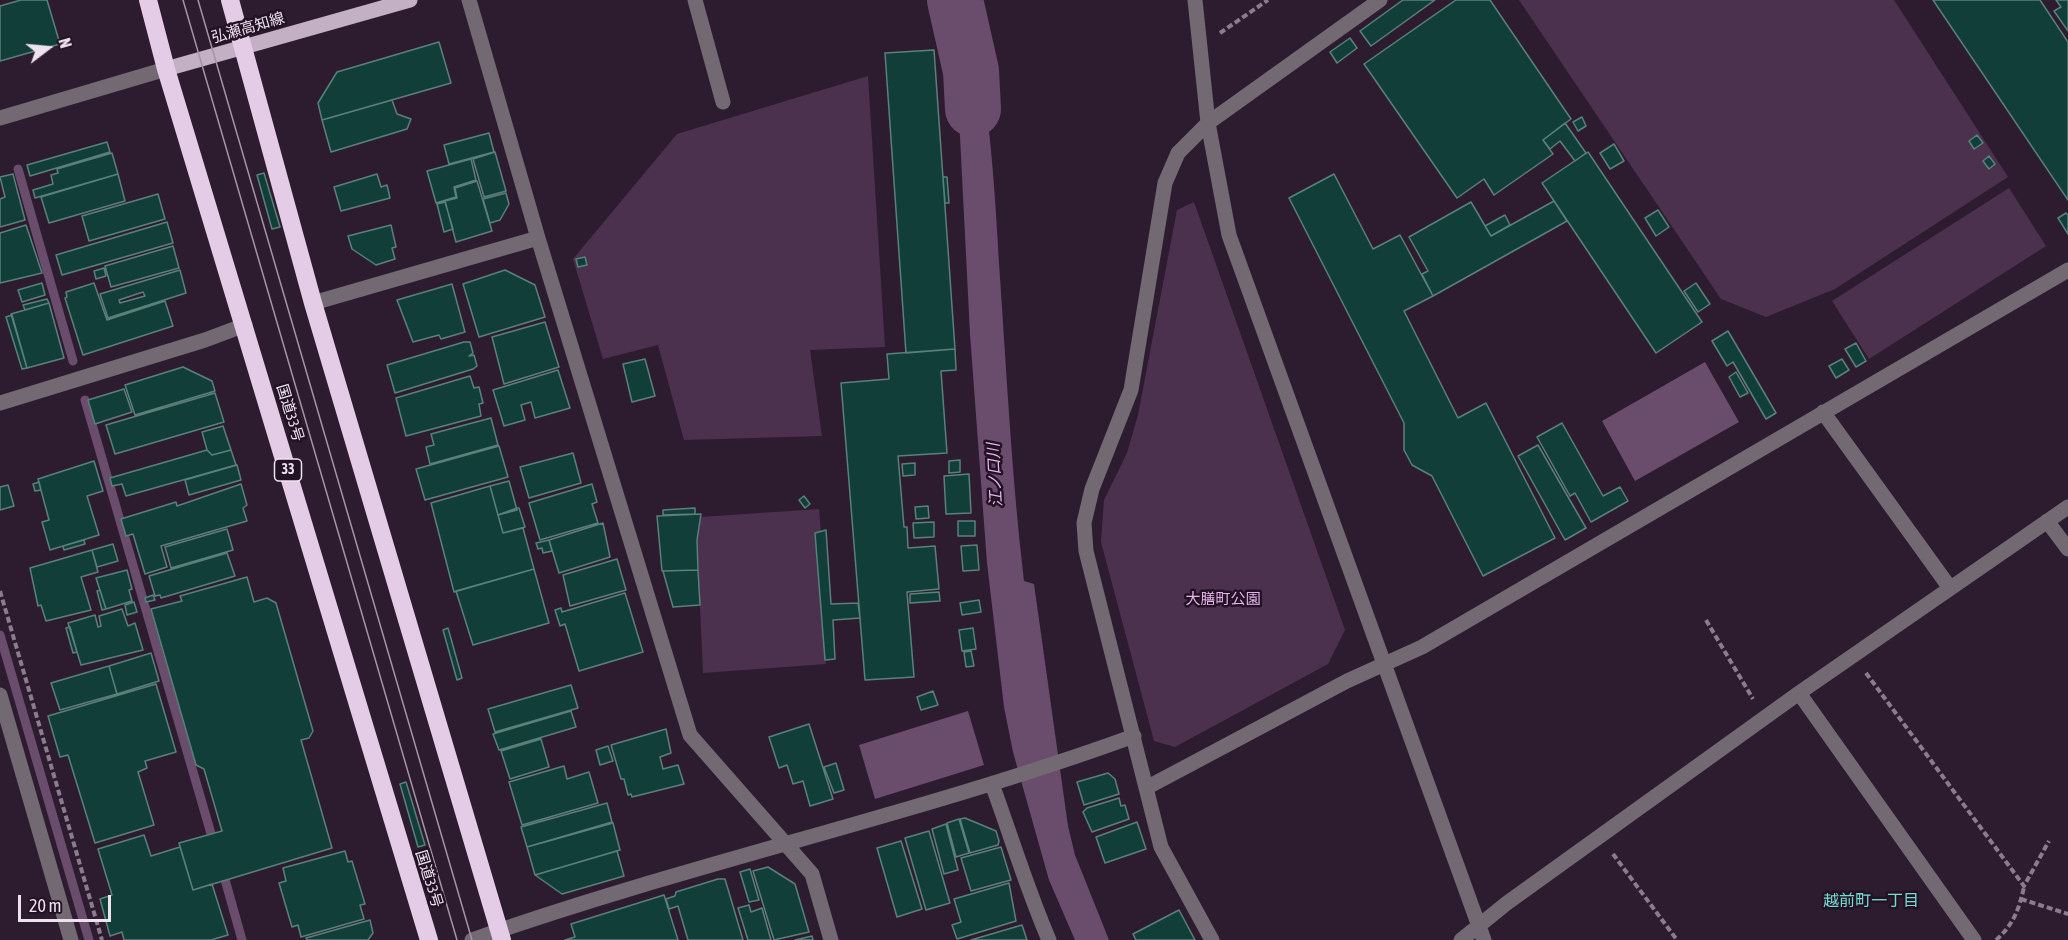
<!DOCTYPE html>
<meta charset="utf-8">
<style>
body{margin:0}
#map{position:relative;width:2068px;height:940px;overflow:hidden;background:#2d1c2f;font-family:"Asap Condensed",sans-serif}
canvas{display:block}
.north{position:absolute;left:18px;top:18px;width:60px;height:60px;-webkit-text-stroke:4px #231225;paint-order:stroke;rotate:74deg;font-size:16px;font-weight:700;line-height:24px;text-align:center;color:#eee2ef}
.north::after{content:'';display:block;margin:auto;width:21px;height:27px;background:#eee2ef;clip-path:polygon(50% 0,100% 100%,50% 72%,0 100%)}
.scale{position:absolute;left:18px;top:895px;width:93px;height:27px;box-sizing:border-box;border:3px solid #eee2ef;border-top:0;padding-left:8px;font-size:18px;line-height:21px;white-space:nowrap;color:#eee2ef;-webkit-text-stroke:4px #231225;paint-order:stroke}
</style>
<div id="map">
<canvas width="2068" height="940"></canvas>
<div class="north">N</div>
<div class="scale">20 m</div>
</div>
<script>
const ctx = document.querySelector('canvas').getContext('2d');
ctx.lineJoin = 'round';
function paint(path, color) {
  ctx.fillStyle = color;
  ctx.fill(path, 'evenodd');
}
function strokePath(path, color, width, dash) {
  ctx.strokeStyle = color;
  ctx.lineWidth = width;
  ctx.lineCap = dash ? 'butt' : 'round';
  ctx.setLineDash(dash || []);
  ctx.stroke(path);
}
function label(font, color, halo, rows, align = 'center') {
  ctx.font = font + ' "Asap Condensed","Noto Sans JP",sans-serif';
  ctx.lineWidth = 5;
  ctx.setLineDash([]);
  ctx.textBaseline = 'middle';
  ctx.strokeStyle = halo;
  ctx.fillStyle = color;
  for (const [text, x, y, turn = 0] of rows) {
    ctx.save();
    ctx.translate(x, y);
    ctx.rotate((+turn || 0) * Math.PI / 180);
    ctx.textAlign = isNaN(turn) ? turn : align;
    if (halo) ctx.strokeText(text, 0, 0);
    ctx.fillText(text, 0, 0);
    ctx.restore();
  }
}
paint(new Path2D(`
 M1519,0H1894L2008,177L1835,289L1766,317L1721,299Z
 M868,76L885,347L810,350L822,436L684,440L658,345L603,359L573,259L677,134Z
 M2009,188L2046,246L1869,359L1832,301Z
 M1194,202L1345,630L1328,664L1175,747L1154,741L1101,542L1104,500L1127,453L1138,415L1177,210Z
 M819,509L821,533H815L826,664L703,673L697,540L701,517Z`), '#4b314e');
paint(new Path2D(`
 M950,32L974,34C991,115 995,195 1000,278C1007,379 1012,480 1024,581L1034,584L1068,826L1075,855L1109,940H1075L1049,880L1013,752L1004,707L987,563L970,334L958,97Z
 M1705,362L1739,422L1635,481L1602,421Z
 M968,711L984,765L875,799L859,745Z`), '#6a4d6c');
strokePath(new Path2D(`
 M18,169L73,361
 M85,400L214,844
 M0,635L89,940
 M222,869L242,940`), '#6a4d6c', 9);
strokePath(new Path2D(`
 M955,0L971,71L973,109`), '#6a4d6c', 56);
const building = new Path2D(`
 M21,0H47L60,44L0,61V6Z
 M1403,0H1435L1371,46L1360,31Z
 M1456,0H1490L1571,119L1543,140L1553,154L1494,195L1484,179L1457,198L1364,64Z
 M1933,0H2040L2068,42V200Z
 M2056,0H2068V31L2054,11L2061,7Z
 M1350,38L1357,48L1337,63L1330,52Z
 M439,42L451,83L322,120L318,103L337,72Z
 M934,50L955,349L906,353L885,53Z
 M392,100L397,114L411,119L407,129L331,152L322,120Z
 M1582,117L1586,126L1578,131L1573,122Z
 M1565,123L1586,153L1575,161L1560,141L1550,149L1543,140Z
 M489,133L494,152L449,164L444,145Z
 M1977,135L1983,143L1974,149L1969,141Z
 M107,142L110,152L30,176L27,165Z
 M1614,144L1624,161L1610,169L1600,153Z
 M495,152L506,191L484,197L473,159Z
 M1588,152L1702,322L1656,353L1542,183Z
 M112,153L118,174L35,198L33,190L53,184L51,175L58,173L57,169Z
 M1989,156L1995,164L1989,169L1983,161Z
 M471,159L476,180L454,187L456,197L436,203L427,171Z
 M264,173L280,227L272,229L257,175Z
 M13,174L25,220L0,227V199L5,197L0,177Z
 M118,174L125,201L49,223L41,197Z
 M377,174L381,187L387,185L390,198L341,211L334,187Z
 M1334,174L1373,249L1400,235L1433,296L1404,311L1458,418L1486,403L1555,538L1483,576L1432,476L1412,465L1404,450V423L1289,198Z
 M943,177H947L949,203H945Z
 M477,181L492,231L456,242L445,201L457,198L455,188Z
 M506,193L509,204L500,220L490,223L483,199Z
 M158,194L165,219L89,241L82,216Z
 M1554,201L1567,221L1433,296L1422,274L1428,271L1409,237L1471,202L1491,236Z
 M445,202L453,229L444,232L437,204Z
 M1658,210L1669,227L1656,236L1645,218Z
 M2066,213L2068,215V234L2058,218Z
 M1505,215L1510,225L1491,236L1485,226Z
 M167,222L173,243L62,275L56,255Z
 M26,225L42,273L0,283V233Z
 M391,225L396,247L392,248L395,259L376,265L352,249L348,236Z
 M173,246L179,268L111,287L105,266Z
 M585,257L587,265L578,267L576,259Z
 M104,268L106,276L96,279L94,271Z
 M180,270L186,293L108,318L100,294ZM143,292L145,296L120,303L119,300Z
 M505,270L535,285L545,317L479,337L463,284Z
 M42,283L45,295L22,302L18,290Z
 M94,283L107,320L165,301L173,326L83,355L65,298L67,297L66,292Z
 M1696,283L1710,304L1698,312L1684,291Z
 M452,284L465,332L441,339L439,335L413,342L397,300Z
 M47,299L49,303L25,310L23,305Z
 M49,303L64,358L27,368L11,314Z
 M12,315L27,368L22,369L6,317Z
 M545,322L559,367L504,384L492,337Z
 M1728,331L1776,413L1766,419L1733,362L1727,366L1712,341Z
 M464,342H470L473,353L469,356L474,355L477,366L473,369L395,393L387,365Z
 M1856,343L1866,361L1856,367L1845,349Z
 M955,349L956,370L941,371L947,453L898,456L904,527H907L908,548L935,546L939,589L907,592L914,677L865,680L841,383L889,379L887,354Z
 M645,359L655,396L632,402L623,364Z
 M1842,359L1849,370L1836,378L1829,366Z
 M183,367L212,381L215,391L135,415L125,385Z
 M558,370L570,408L535,418L531,402L521,405L525,420L504,426L493,390Z
 M1736,372L1748,393L1740,397L1729,377Z
 M470,376L474,388L479,387L483,403L479,404L481,416L406,436L396,398Z
 M124,389L132,412L95,424L88,400Z
 M215,393L224,422L115,454L106,425Z
 M491,418L498,445L430,464L426,447L434,445L431,434Z
 M1562,423L1603,496L1620,487L1628,501L1591,522L1575,493L1570,496L1537,437Z
 M223,426L231,450L212,455L207,450L202,432Z
 M1538,445L1586,528L1565,540L1518,456Z
 M499,446L508,477L425,500L416,469Z
 M207,450L212,455L231,450L236,465L126,496L122,484L112,486L110,478Z
 M573,453L581,483L529,498L520,467Z
 M960,460V472L949,473V461Z
 M94,461L103,491L87,496L99,535L50,550L42,522L49,520L38,479Z
 M915,463V475L903,476L902,464Z
 M237,465L241,480L189,495L185,480Z
 M969,474L971,513L946,514L944,476Z
 M509,481L517,510L498,515L490,486Z
 M39,482L41,490L35,491L33,484Z
 M241,484L247,505L243,508L247,521L161,546L167,567L145,574L133,534L126,536L121,519L176,502L177,506Z
 M592,484L597,502L592,504L598,523L540,540L529,503Z
 M8,485L14,506L0,510V487Z
 M490,486L503,533L523,528L534,569L454,592L431,503Z
 M804,496L810,504L805,508L799,500Z
 M928,506L929,518L916,519L915,507Z
 M517,508H519L525,527L503,533L498,515Z
 M695,508V514L663,515V510Z
 M701,514L697,540L698,570L662,571L657,516Z
 M958,521H975V536H958Z
 M934,522V537L914,538L913,523Z
 M603,523L610,557L559,573L549,540Z
 M227,529L233,550L171,568L165,547Z
 M826,530L831,604L858,603L860,618L833,620L835,659L825,660L815,533Z
 M84,540L85,544L64,550L63,546Z
 M549,540L552,551L543,553L542,548L538,549L536,543Z
 M113,544L118,561L97,567L92,550Z
 M977,545L979,570L963,571L961,546Z
 M92,550L98,572L81,577L91,610L46,621L41,605L38,606L30,568Z
 M227,553L235,576L161,598L160,595L155,596L149,576Z
 M617,559L626,590L570,606L563,575Z
 M534,569L549,623L473,645L456,591Z
 M127,570L132,589L129,590L132,601L106,609L96,578Z
 M698,570L700,605L673,607L663,571Z
 M247,577L254,602L267,598L276,603L313,731L309,738L301,740L332,848L193,890L179,843L222,831L204,769L196,765L151,609L182,601L180,596Z
 M100,590L106,609L102,610L97,591Z
 M939,592L940,601L910,603V594Z
 M625,593L643,652L579,671L565,624L560,626L555,610L561,608L562,612Z
 M153,595L155,600L146,602L145,598Z
 M979,600L981,612L962,615L960,603Z
 M134,602L137,612L127,615L125,605Z
 M122,609L128,626L135,623L143,650L81,665L68,623L95,615L98,627L101,626L99,616Z
 M70,627L77,652L73,653L66,628Z
 M448,628L462,678L457,680L443,630Z
 M973,628L976,649L962,651L959,630Z
 M971,651L974,666L966,667L964,652Z
 M151,653L159,681L117,694L109,666Z
 M109,666L117,694L60,710L51,683Z
 M156,684L176,752L145,761L147,768L138,772L154,825L95,843L68,755L60,757L48,716Z
 M571,685L578,708L495,732L488,709Z
 M933,691L938,705L921,710L917,697Z
 M571,711L576,727L499,750L493,734Z
 M809,724L833,799L810,806L803,781L793,784L787,765L779,768L769,737Z
 M666,729L671,753L660,757L663,769L678,765L684,784L632,797L631,794L628,795L624,779H621L611,745Z
 M541,739L549,767L510,779L501,751Z
 M608,746L613,761L600,765L596,750Z
 M836,763L844,790L834,793L824,767Z
 M564,766L567,779L589,772L598,803L522,825L509,782Z
 M1108,773L1115,779L1119,794L1084,805L1077,782Z
 M406,782L425,845L418,847L400,784Z
 M1119,798L1121,806L1125,805L1129,819L1092,832L1083,812L1087,808Z
 M607,803L612,822L527,847L521,827Z
 M965,818L996,831L999,841L998,845L970,853L960,819Z
 M959,819L969,853L956,857L947,823Z
 M1137,822L1146,849L1105,863L1096,837Z
 M613,823L620,850L535,875L527,847Z
 M946,824L958,870L944,874L932,829Z
 M929,831L950,903L926,910L905,838Z
 M144,835L151,856L180,847L193,890L212,884L228,935L211,940H124L122,932L110,936L100,899L112,895L98,849Z
 M901,841L922,909L897,917L877,848Z
 M1001,847L1011,880L971,891L961,858Z
 M345,851L348,862L352,861L365,904L360,905L364,919L301,937L298,925L292,927L279,883L286,881L283,868Z
 M617,851L624,876L562,894L535,875Z
 M768,867L795,884L809,932L774,940L753,871Z
 M750,869L759,900L749,902L740,872Z
 M718,879H725L743,940H688L678,906L669,909L666,899L675,896L676,892Z
 M1009,883L1016,921L957,939L952,925L961,922L954,899Z
 M664,895L678,940H565L575,937L571,924Z
 M749,905L751,912L762,908L771,940H748L738,908Z
 M1179,910L1195,940H1136L1133,934Z
 M370,920L373,933L368,940H307L306,938Z
 M1022,925L1027,940H971Z
 M812,936L813,940H795Z`);
paint(building, '#123e3a');
strokePath(building, '#5b807b', 1.5);
strokePath(new Path2D(`
 M1220,33L1268,0
 M0,591L102,940
 M1706,620L1753,699
 M1866,673L2024,886L2049,841
 M1613,854L1677,940
 M2021,899L2068,914
 M1996,940C2014,924 2019,909 2024,887`), '#8a7c8c', 4, [6, 3]);
strokePath(new Path2D(`
 M469,0L538,238L690,735L812,874L831,940
 M695,0L723,102
 M1195,0L1208,123L1229,235L1484,940
 M0,118L166,69
 M313,303L538,238
 M0,403L205,340L245,325
 M1823,412L1950,588
 M2047,521L2068,549
 M1799,693L1974,940
 M0,695L71,940
 M992,784C1011,836 1027,889 1049,940
 M1146,788L1347,681L1422,647L2068,270
 M472,940C690,863 917,815 1134,736
 M1212,940L1161,847L1086,551L1084,523L1092,489L1131,390L1165,183L1178,153L1208,123L1380,0
 M1461,940L1507,903L1799,693L2068,507`), '#736973', 15);
strokePath(new Path2D(`
 M166,69L410,0`), '#c4b0c5', 15);
strokePath(new Path2D(`
 M148,0L166,69L429,940
 M230,0L313,303L502,940`), '#e4cce6', 18);
strokePath(new Path2D(`
 M183,0L457,940
 M198,0L472,940`), '#a395a4', 1.5);
for (const [x, y, w] of [
 [288,470,27]
]) {
  const box = new Path2D();
  box.roundRect(x - w / 2, y - 11, w, 22, 4.5);
  ctx.fillStyle = '#231225';
  ctx.fill(box);
  strokePath(box, '#eee2ef', 1.5);
}
label('bold 14px', '#eee2ef', null, [
 ["33",288,470]
]);
label('15px', '#eee2ef', '#231225', [
 ["弘瀬高知線",248,28,-16],
 ["国道33号",290,413,73],
 ["国道33号",429,879,73]
]);
label('15px', '#e6b4ea', '#231225', [
 ["大膳町公園",1223,599]
]);
label('italic 16px', '#e9b8ed', '#231225', [
 ["江ノ口川",995,475,-93]
]);
label('16px', '#74ddd1', '#231225', [
 ["越前町一丁目",1871,901]
]);
</script>
